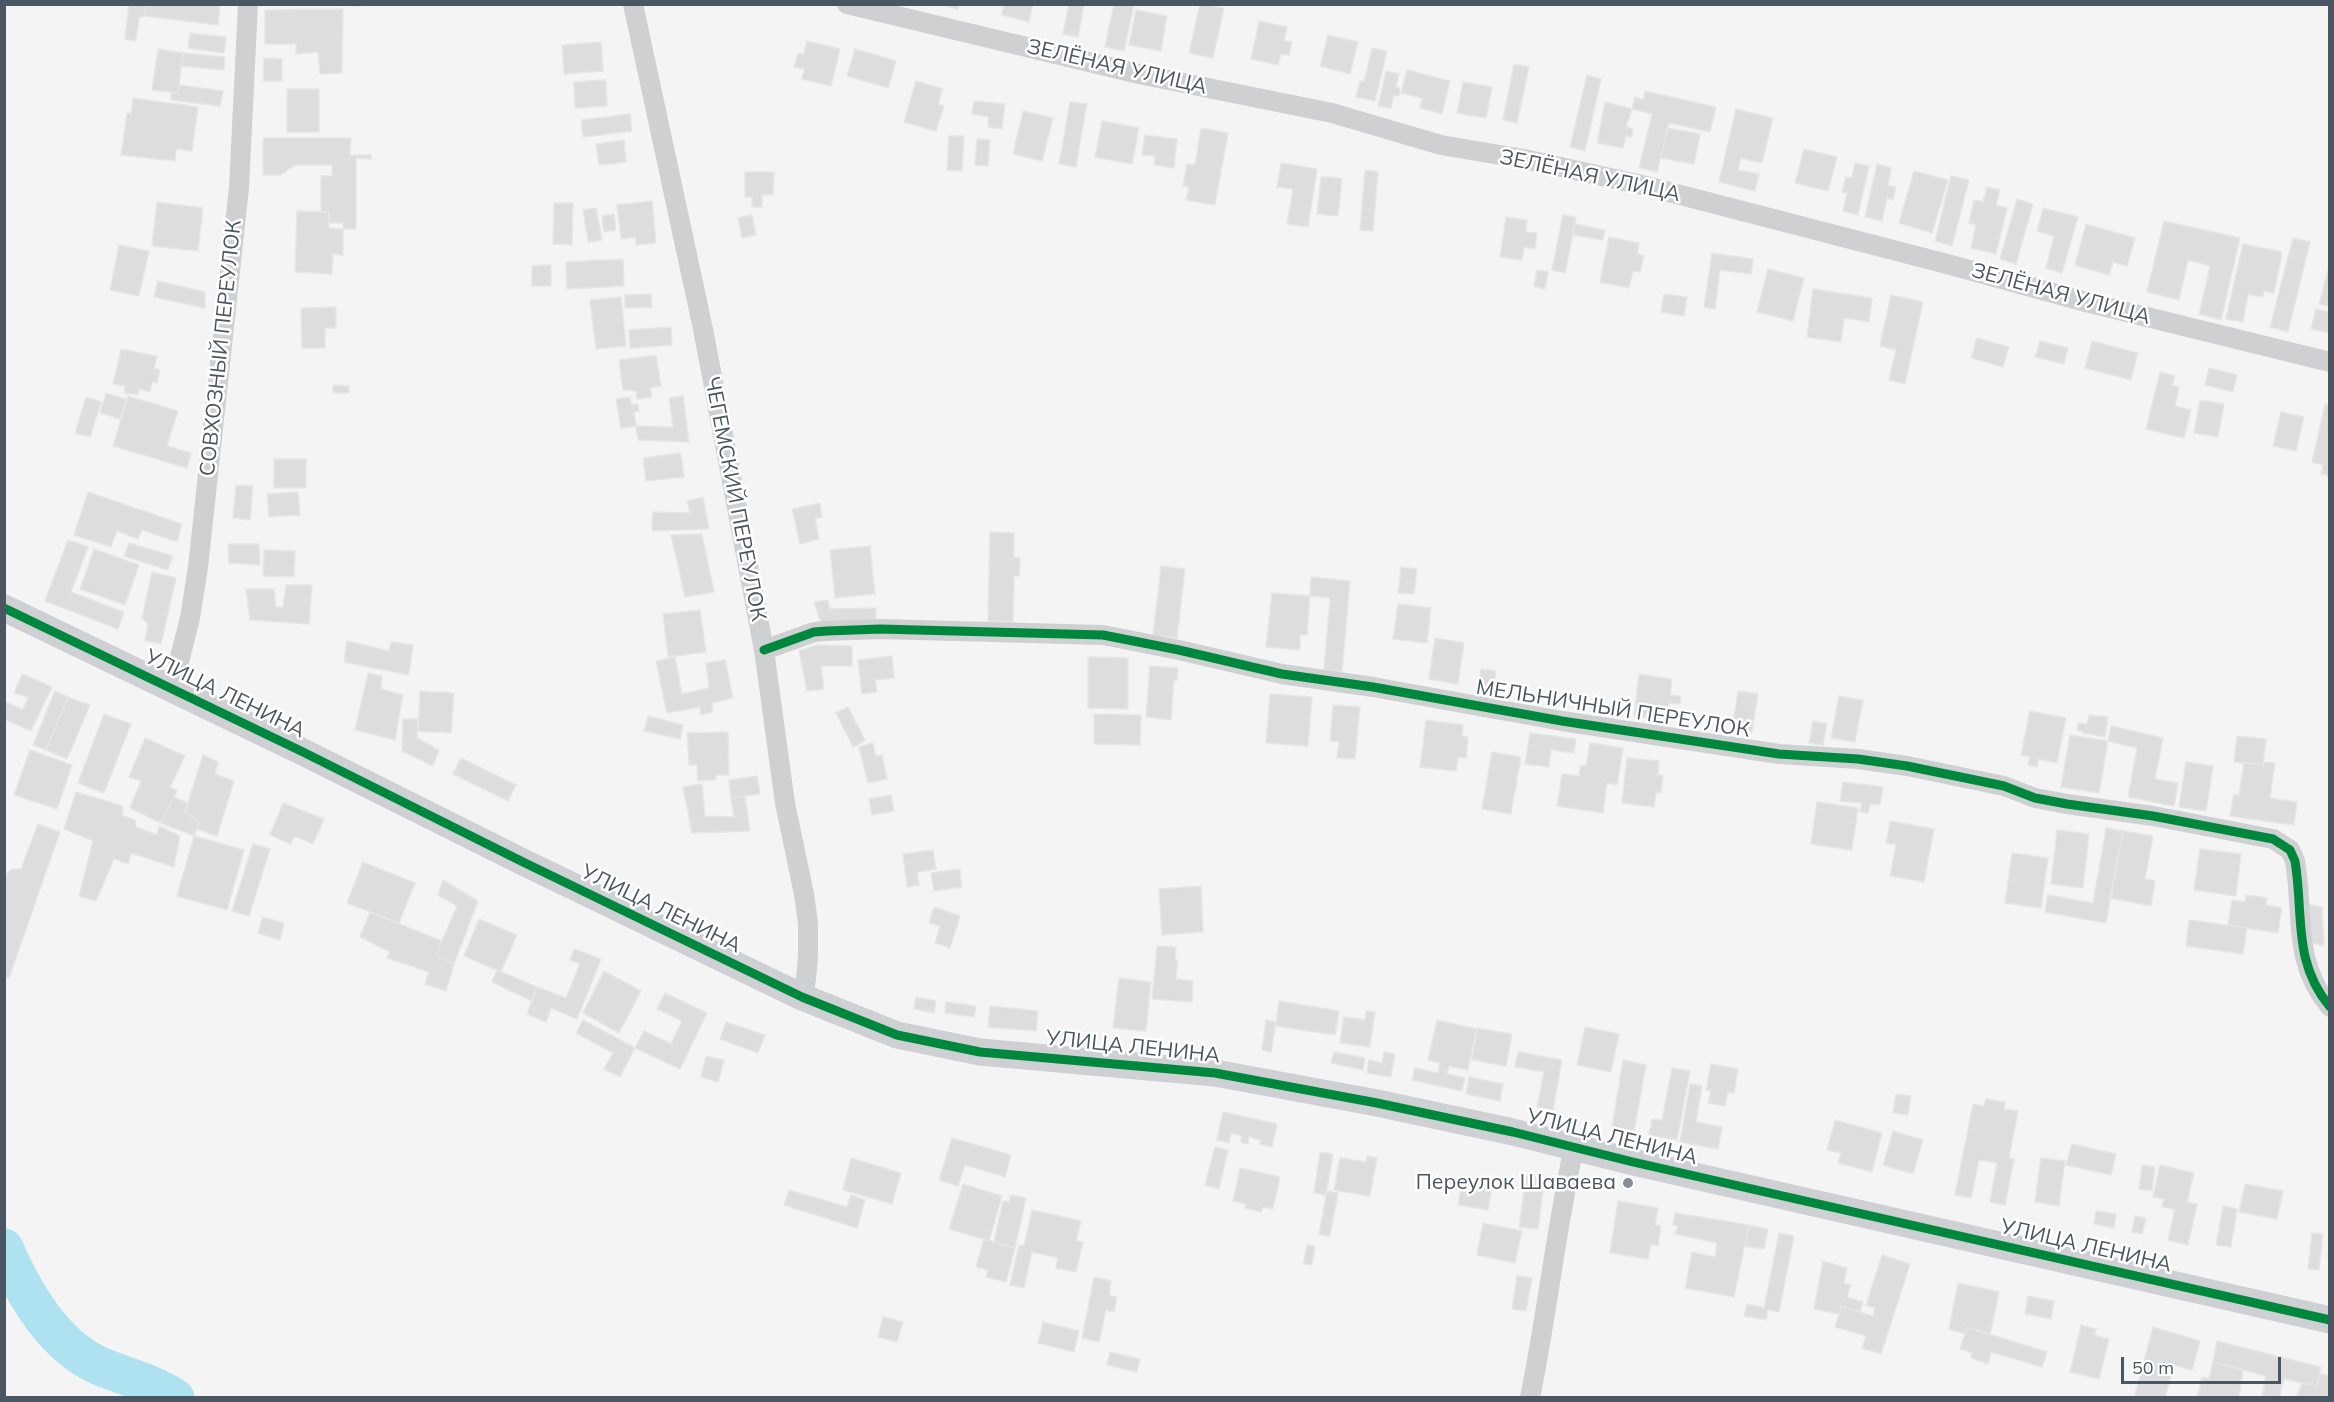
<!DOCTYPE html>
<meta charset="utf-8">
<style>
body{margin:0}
#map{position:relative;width:2334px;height:1402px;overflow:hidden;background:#f4f4f4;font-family:Mulish,sans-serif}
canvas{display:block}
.frame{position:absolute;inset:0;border:6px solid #4a5661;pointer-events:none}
.scale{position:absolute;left:2121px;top:1357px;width:160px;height:27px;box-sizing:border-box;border:3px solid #4a5661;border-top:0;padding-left:8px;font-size:18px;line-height:21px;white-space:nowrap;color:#4a5661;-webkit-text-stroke:4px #fff;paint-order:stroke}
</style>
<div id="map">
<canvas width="2334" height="1402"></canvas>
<div class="frame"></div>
<div class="scale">50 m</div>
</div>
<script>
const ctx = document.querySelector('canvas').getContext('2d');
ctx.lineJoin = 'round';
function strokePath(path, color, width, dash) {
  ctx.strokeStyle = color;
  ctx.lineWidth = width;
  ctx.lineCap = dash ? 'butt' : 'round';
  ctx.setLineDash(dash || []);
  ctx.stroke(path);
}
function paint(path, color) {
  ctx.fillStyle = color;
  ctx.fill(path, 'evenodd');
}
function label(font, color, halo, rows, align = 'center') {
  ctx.font = font + ' Mulish,sans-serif';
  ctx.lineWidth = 5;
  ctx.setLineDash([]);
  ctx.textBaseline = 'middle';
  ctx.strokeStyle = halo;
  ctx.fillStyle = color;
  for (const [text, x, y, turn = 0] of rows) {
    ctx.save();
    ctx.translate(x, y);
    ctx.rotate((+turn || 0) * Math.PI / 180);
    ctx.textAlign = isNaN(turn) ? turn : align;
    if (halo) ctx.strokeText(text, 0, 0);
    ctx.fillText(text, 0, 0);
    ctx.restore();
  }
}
strokePath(new Path2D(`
 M4,1248C24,1294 54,1347 102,1367C127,1377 152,1383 175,1398`), '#aee2f0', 39);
const building = new Path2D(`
 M129,4H146L145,16L139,17L136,41L125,39Z
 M146,4H220L218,25L145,16Z
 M365,4V6L290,4Z
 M942,4H959L958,10Z
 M1004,4H1033L1029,22L1002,15Z
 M1069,4H1084L1078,37L1063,34Z
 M1114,4H1134L1124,51L1105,47Z
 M1200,4L1224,8L1213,58L1189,53Z
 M343,9L342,73L320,74L318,52L296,54V44H265V10Z
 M1136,10L1167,16L1161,51L1129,45Z
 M1259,21L1287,27L1284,41L1292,42L1289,55L1281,54L1278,65L1251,59Z
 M190,33L226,37L224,53L188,48Z
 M1328,35L1358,42L1350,74L1320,66Z
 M807,41L840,49L831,86L802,79L804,69L794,67L798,53L804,54Z
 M601,42L603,71L564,74L562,45Z
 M1372,48L1387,51L1375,101L1356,97L1360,81L1364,82Z
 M158,49L183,53L178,93L152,90Z
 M855,49L896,61L888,88L847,76Z
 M183,53L225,57L224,70L182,66Z
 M264,58L282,59V81H263Z
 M1514,64L1529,67L1517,123L1503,120Z
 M1407,70L1450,81L1442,114L1420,108L1422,98L1401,93Z
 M1386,71L1399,74L1396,87L1400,88L1399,96L1394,95L1391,108L1378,106Z
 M1587,75L1601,79L1585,151L1570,147Z
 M606,80L607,106L575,108L574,82Z
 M916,81L943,89L938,104L944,106L936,131L904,122Z
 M1463,82L1492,87L1486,118L1457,113Z
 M179,85L223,91L220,106L171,100V92L178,93Z
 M287,89H319V132H287Z
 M1645,91L1716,107L1710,132L1669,123L1657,172L1639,168L1652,114L1632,109L1635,97L1643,100Z
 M133,98L198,107L192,151L176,149L175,161L121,155L127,113L131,114Z
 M974,101L1005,104L1002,129L988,127L989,117L972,114Z
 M1070,102L1087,104L1076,167L1059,164Z
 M1605,102L1632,109L1626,127L1633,129L1632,137L1626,136L1623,148L1597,143Z
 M1736,109L1773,118L1762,163L1741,158L1738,170L1759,174L1755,191L1719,182Z
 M1023,111L1053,118L1042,161L1013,154Z
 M630,114L632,131L583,137L581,120Z
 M1102,121L1139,128L1132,164L1095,157Z
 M1201,128L1228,133L1215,205L1186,200L1189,187L1183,186L1187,164L1195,165Z
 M1667,128L1700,134L1694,164L1661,158Z
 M1145,135L1177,139L1174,168L1154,165L1155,156L1142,155Z
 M949,136H964L962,171L947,170Z
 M263,138H351L350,155H371V159L356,158V229H343V223H329V212H321V176H332V165H296L280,175H263Z
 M977,139L990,140L988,166L975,165Z
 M624,140L626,162L599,165L596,144Z
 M1804,149L1837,157L1828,191L1795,183Z
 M1281,163L1317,169L1308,227L1287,224L1293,189L1277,187Z
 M1855,163L1869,166L1858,215L1843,211L1847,193L1842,192L1846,177L1852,178Z
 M1877,164L1891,168L1888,185L1896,187L1893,200L1887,198L1882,221L1865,217Z
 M1365,170L1378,172L1373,231L1360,230Z
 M1914,171L1948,180L1932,233L1899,223Z
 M745,172H774L773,195H762V207H752V197H745Z
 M1951,176L1969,180L1952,246L1935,241Z
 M1321,177L1342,178L1338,216L1317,214Z
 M1987,187L2000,190L1996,205L2007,208L1996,254L1971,248L1976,225L1969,223L1974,200L1983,202Z
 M2017,199L2033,204L2016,264L2000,259Z
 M652,201L656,243L636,245L635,237L621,239L617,205Z
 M157,202L203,208L198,251L152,246Z
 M554,203H573L572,245L553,244Z
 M596,208L602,240L588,242L583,210Z
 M2043,208L2078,217L2062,273L2046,268L2054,236L2037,231Z
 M297,211L329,212V228L343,229V255L333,254L332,274L295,272Z
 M614,214L616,230L604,232L602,216Z
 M752,215L756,235L742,238L738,218Z
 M1563,215L1576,217L1565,273L1552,270Z
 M1506,217L1527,220L1526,232L1537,233L1535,249L1524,247L1522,260L1500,257Z
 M2164,221L2240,238L2221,320L2199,314L2210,266L2188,260L2179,300L2147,292Z
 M1575,224L1605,230L1603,240L1573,235Z
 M2086,224L2135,238L2127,266L2113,262L2109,275L2075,265Z
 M1609,237L1639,243L1637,254L1644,256L1640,272L1633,271L1629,288L1600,282Z
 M2293,238L2310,242L2288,332L2270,327Z
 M2243,244L2282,252L2274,293L2264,291L2263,297L2248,294L2243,322L2226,319Z
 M119,245L149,251L139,296L110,290Z
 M1712,253L1753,259L1751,274L1720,270L1715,309L1704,307Z
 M623,259L624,286L567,289L566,262Z
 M551,265V286H532V266Z
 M2329,267H2330V333L2311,329L2316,309L2328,312L2329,306L2319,304Z
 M1768,269L1804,278L1793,321L1757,312Z
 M1537,270L1548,272L1545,289L1534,286Z
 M158,281L205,292V308L154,297Z
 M1813,289L1872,298L1869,322L1844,318L1841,342L1807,337Z
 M651,294L652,307L625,308V295Z
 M1664,294L1687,297L1684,316L1661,312Z
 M1891,295L1923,302L1905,384L1889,380L1896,350L1880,346Z
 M621,297L626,346L596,349L590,300Z
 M336,307V328H325V348H302L301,308Z
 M671,327L672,345L630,348L629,330Z
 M1977,338L2009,347L2003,367L1971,358Z
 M2040,341L2068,348L2064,364L2035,357Z
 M2092,341L2138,353L2131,380L2085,368Z
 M121,349L157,356L154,368L160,370L157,383L152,382L150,392L139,389L138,395L124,393L125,386L113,384Z
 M656,355L661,386L650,388L652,397L637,399L636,391L623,390L619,360Z
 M2209,368L2237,375L2233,392L2205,385Z
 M2160,372L2175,376L2172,385L2179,387L2175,406L2191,410L2184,438L2146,429Z
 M333,385L349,386V393H333Z
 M106,393L126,399L120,419L100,413Z
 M128,396L178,411L167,446L191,453L187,468L113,446Z
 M683,396L689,442L638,440L636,426L673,427L669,398Z
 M86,397L101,402L90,437L75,433Z
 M630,397L631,405L638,404L639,411L634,412L636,426L621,428L616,399Z
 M2200,400L2224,404L2218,437L2194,433Z
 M2325,404L2330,405V476L2321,474L2323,465L2312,462Z
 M2281,412L2304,417L2296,451L2273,446Z
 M681,453L684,477L646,481L643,458Z
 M274,459H306V488H274Z
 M236,485L253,486L250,520L233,518Z
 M88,492L182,524L177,542L142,530L138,539L117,531L111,547L74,535Z
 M298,492L300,515L269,517L267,494Z
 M703,497L709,529L652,531L653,512L690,513L687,501Z
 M820,503L822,517L815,519L819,539L800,544L792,509Z
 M990,532L1014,533V557L1020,558L1019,576H1014L1013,622L988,621Z
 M702,534L714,592L685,597L671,535Z
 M68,540L88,547L71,592L124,612L118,629L45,601Z
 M129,543L173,556L168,570L124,556Z
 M228,544H259L260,565L229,563Z
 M870,546L875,594L835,598L830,550Z
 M94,549L139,565L125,605L80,589Z
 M264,550L295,551L294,577L263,576Z
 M1161,566L1185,569L1177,638L1153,635Z
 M1401,567L1417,569L1414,594L1398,593Z
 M152,572L176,578L161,644L145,641L148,624L142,618Z
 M1311,577L1350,581L1342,672L1324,670L1330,598L1310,596Z
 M286,585H312L309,624L250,620L246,589H274L276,607H283Z
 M1272,593L1310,596L1307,635H1300V650L1266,647Z
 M828,600L830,609L876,608V620L821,623L814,602Z
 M1398,604L1431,608L1427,643L1393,639Z
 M700,610L706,652L668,657L663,614Z
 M1435,638L1464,643L1458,684L1429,679Z
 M347,641L389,651L391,642L413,645L409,675L344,662Z
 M817,645L852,646V666H821L824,689L807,691L799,651Z
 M892,656L894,678L875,680L877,692L862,694L858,660Z
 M675,657L682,694L709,688L706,663L725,660L733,698L712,703L713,712L701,715L700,707L667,713L656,661Z
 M1088,657L1128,658V709L1088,708Z
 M1150,666L1178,668L1177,680H1174L1171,720L1146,717Z
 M1481,669L1496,671L1493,694L1478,693Z
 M368,673L382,676L381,689L403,695L395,740L355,730Z
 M22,674L52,687L31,731L4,719V701L23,710L28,697L14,693Z
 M1639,674L1672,679L1670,695L1681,696L1680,704L1669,703L1667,720L1634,716Z
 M55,691L68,697L46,750L33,745Z
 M420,691L454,693L451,733L418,731Z
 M1738,691L1758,694L1752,732L1732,729Z
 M1270,694L1312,697L1308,746L1266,743Z
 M1839,696L1863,700L1855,742L1831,738Z
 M68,697L90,705L67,759L46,750Z
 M1333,705L1360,707L1355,759L1337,758L1339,742L1330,741Z
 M848,707L865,740L853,747L836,713Z
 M2030,711L2066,718L2057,763L2038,759L2037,767L2028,765L2030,757L2021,755Z
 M104,714L131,724L104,793L78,783Z
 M1094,714L1141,715L1140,745L1094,744Z
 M2089,715L2108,717L2105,737L2083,733V731L2077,730L2078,723L2087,724Z
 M648,716L683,725L680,739L644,731Z
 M403,719H418L417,738L439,750L433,766L402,751Z
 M1426,720L1463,725L1462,736L1468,737L1466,758L1458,757L1456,771L1420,767Z
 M1813,721L1827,724L1823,745L1809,743Z
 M2111,726L2163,738L2155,779L2178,783L2174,806L2128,797L2137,748L2108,741Z
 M728,732L729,775H716V780L698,781L697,765H689L687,733Z
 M1530,733L1576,739L1574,753L1551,750L1549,767L1525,764Z
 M2070,735L2108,741L2099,793L2061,787Z
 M2237,736L2266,739L2263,765L2234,762Z
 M145,738L185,756L170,787L177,791L161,823L130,808L141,781L129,777Z
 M873,743L876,756L882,755L887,779L868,783L859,747Z
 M1590,743L1623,748L1617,785L1607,783L1603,813L1557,806L1562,774L1579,776L1581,765L1586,766Z
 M30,750L72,765L57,809L14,795Z
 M1492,752L1521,757L1511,814L1482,809Z
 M203,755L218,762L215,774L234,781L217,836L197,829L200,822L185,812Z
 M461,758L516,785L508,801L453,774Z
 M1627,758L1659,761L1658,775H1663L1661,793L1656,792L1654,807L1622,803Z
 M2186,762L2213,766L2206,811L2179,807Z
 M2244,762L2263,765L2264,762L2275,763L2270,798L2297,802L2294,825L2230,816L2234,794L2239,795Z
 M757,776L760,794L731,798L729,780Z
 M1843,782L1883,787L1880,805L1870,804L1868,813L1860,812L1862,803L1840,801Z
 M702,784L705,816L734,817L731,798L745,796L750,831L692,833L683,787Z
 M76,792L123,806L122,815L135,820L136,827L157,835L159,826L180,836L174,867L131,853L128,864L114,859L96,901L79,896L93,841L64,829Z
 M891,795L894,811L872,815L869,799Z
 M174,797L188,803L185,812L200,822L194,836L161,823Z
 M1817,802L1858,808L1852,850L1811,844Z
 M283,803L324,819L313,844L294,836L291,844L270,835Z
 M1890,821L1934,829L1924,882L1890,876L1896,845L1886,843Z
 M38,824L60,832L9,978L4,976V876L12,869H21Z
 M2106,828L2123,831L2106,923L2045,912L2048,895L2093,903Z
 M2057,830L2089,834L2083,888L2051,884Z
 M2123,831L2153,836L2145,879L2155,881L2151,906L2110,898Z
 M194,836L244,850L227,910L177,896Z
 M253,844L270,849L249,916L232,911Z
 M2200,849L2241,854L2236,896L2194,890Z
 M933,850L936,869L917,872L919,885L907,887L903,854Z
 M2012,853L2048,858L2041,908L2005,903Z
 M363,862L415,883L399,923L347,903Z
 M960,869L962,887L934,891L931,873Z
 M443,880L478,901L454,964L436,955L457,906L438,895Z
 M1201,886L1203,932L1162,935L1159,889Z
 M2246,895L2267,898L2266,905L2282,908L2278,933L2228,925L2232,900L2245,902Z
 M2307,904L2322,907L2324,946L2309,942Z
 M934,907L960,916L950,948L935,943L940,926L929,923Z
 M370,912L442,941L436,955L454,964L446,991L425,984L429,972L387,958L390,952L360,937Z
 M263,917L284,923L280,940L258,933Z
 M479,919L517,935L501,972L464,956Z
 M2189,920L2247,928L2243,954L2186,946Z
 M1157,946L1176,947L1175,960H1178L1176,979L1193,981L1192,1002L1152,999Z
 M574,949L601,959L577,1019L551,1008L546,1022L527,1014L537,987L566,998L580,964L570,960Z
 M497,970L537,987L532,1001L492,982Z
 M604,971L641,991L619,1033L583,1013Z
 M1119,978L1151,982L1146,1031L1113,1028Z
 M665,993L707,1013L680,1069L635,1048L644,1031L671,1044L682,1021L657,1009Z
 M916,997L936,1001L934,1013L914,1009Z
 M1279,1001L1339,1011L1335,1035L1276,1026Z
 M946,1002L976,1006L974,1017L945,1013Z
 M990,1006L1038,1011L1036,1031L988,1027Z
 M1366,1011L1375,1012L1370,1047L1340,1043L1344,1017L1365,1020Z
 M583,1020L635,1048L620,1077L604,1069L613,1053L576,1033Z
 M1266,1020L1276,1022L1271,1052L1262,1050Z
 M1437,1020L1477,1029L1468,1070L1449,1066L1447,1074L1465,1078L1462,1091L1412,1080L1415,1068L1438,1073L1440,1063L1428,1060Z
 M726,1022L765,1035L758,1053L720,1039Z
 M1585,1027L1619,1034L1611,1072L1577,1065Z
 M1477,1028L1512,1034L1506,1066L1472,1060Z
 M1334,1052L1365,1058L1363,1070L1331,1063Z
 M1384,1052L1395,1054L1391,1077L1367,1073L1369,1060L1382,1063Z
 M1518,1052L1562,1060L1553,1110L1537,1107L1544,1072L1515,1067Z
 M706,1056L724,1060L718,1082L701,1077Z
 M1623,1060L1646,1065L1634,1131L1612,1127Z
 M1711,1064L1738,1069L1734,1093L1728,1092L1725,1106L1708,1103L1711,1091L1706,1090Z
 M1672,1068L1690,1071L1677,1140L1649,1135L1652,1119L1662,1120Z
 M1469,1077L1503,1084L1500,1101L1466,1094Z
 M1690,1084L1702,1086L1696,1122L1722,1127L1718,1149L1680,1142Z
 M1896,1094L1911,1096L1908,1115L1893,1113Z
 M1986,1099L2005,1102L2004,1109L2018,1111L2009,1158L2014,1159L2005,1205L1990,1202L1997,1163L1979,1160L1971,1198L1955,1195L1973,1104L1984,1106Z
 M1223,1112L1277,1124L1272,1147L1260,1144L1261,1140L1249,1137L1248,1144L1240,1142L1242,1136L1231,1133L1229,1143L1217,1140Z
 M1835,1120L1882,1133L1872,1172L1838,1163L1841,1153L1827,1150Z
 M1893,1131L1923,1140L1913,1174L1883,1165Z
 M952,1138L1011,1155L1005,1177L965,1165L958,1186L939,1180Z
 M2072,1144L2116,1154L2111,1175L2066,1165Z
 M1215,1147L1228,1150L1219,1189L1205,1185Z
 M1320,1152L1333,1154L1326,1195L1314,1193Z
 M1367,1156L1377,1158L1370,1196L1334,1190L1340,1158L1366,1162Z
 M851,1158L901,1173L892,1204L843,1190Z
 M2041,1158L2065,1161L2059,1206L2035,1202Z
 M2142,1165L2155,1167L2152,1191L2139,1189Z
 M2160,1165L2194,1173L2187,1202L2197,1204L2188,1245L2168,1240L2175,1209L2162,1207L2164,1199L2153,1197Z
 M1240,1168L1280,1177L1273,1209L1263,1207L1261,1212L1245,1208L1246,1204L1233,1201Z
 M1521,1175L1545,1178L1538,1229L1519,1227L1524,1191L1519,1190Z
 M1463,1176L1493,1181L1488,1210L1458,1205Z
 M963,1184L1002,1196L989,1241L949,1229Z
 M2245,1184L2283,1191L2277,1219L2239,1212Z
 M789,1190L847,1207L851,1195L865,1200L857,1228L784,1205Z
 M1327,1191L1338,1193L1330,1236L1319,1234Z
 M1011,1195L1026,1198L1015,1248L994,1242L1003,1201L1009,1202Z
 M1618,1201L1658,1208L1655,1225L1661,1226L1658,1246L1651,1244L1648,1259L1610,1253Z
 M2223,1206L2237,1209L2231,1247L2216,1245Z
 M1032,1210L1081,1221L1076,1241L1083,1242L1076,1272L1056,1268L1058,1258L1032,1252L1024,1288L1010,1285L1019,1245L1024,1246Z
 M2096,1211L2116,1214L2114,1228L2094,1224Z
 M1675,1213L1749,1225L1734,1297L1685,1288L1692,1252L1715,1257L1717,1243L1675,1234L1678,1226L1673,1225Z
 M2135,1216L2146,1218L2142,1234L2132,1232Z
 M1483,1223L1522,1231L1515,1263L1477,1255Z
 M1749,1225L1768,1229L1764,1249L1745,1246Z
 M1779,1233L1794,1236L1779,1312L1768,1310L1766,1320L1744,1316L1747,1304L1764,1308Z
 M2312,1233L2323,1234L2319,1270L2308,1269Z
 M984,1239L1015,1248L1006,1282L986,1277L988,1270L976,1267Z
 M1307,1245L1315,1246L1312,1265L1303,1264Z
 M1882,1255L1910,1264L1881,1354L1862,1348L1866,1336L1835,1327L1841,1306L1873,1316L1875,1308L1866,1305Z
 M1823,1261L1847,1268L1844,1283L1851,1285L1847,1297L1863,1302L1860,1312L1841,1306L1839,1314L1814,1309Z
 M1517,1276L1532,1278L1526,1311L1512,1309Z
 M1094,1277L1111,1281L1109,1295L1117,1297L1114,1312L1106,1310L1099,1342L1082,1338Z
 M1958,1283L1999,1292L1990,1335L1967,1327L1965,1334L1949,1329Z
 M2028,1296L2054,1301L2051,1319L2025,1314Z
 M883,1317L903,1322L897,1342L878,1337Z
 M1043,1322L1079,1331L1074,1352L1038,1343Z
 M2081,1325L2096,1329L2094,1335L2109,1339L2099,1379L2070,1372Z
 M1967,1327L2047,1352L2042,1367L1991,1352L1988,1364L1971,1358L1972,1353L1960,1349Z
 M2153,1327L2200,1341L2192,1370L2174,1365L2165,1398H2134Z
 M2217,1341L2321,1367L2317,1386L2284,1379L2279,1398H2262L2266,1376L2213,1362Z
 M1110,1352L1140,1359L1137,1372L1107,1365Z
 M2213,1362L2243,1370L2239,1398H2197L2202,1377L2209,1379Z
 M2320,1373L2330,1376V1398H2296L2302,1383L2317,1386Z`);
paint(building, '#ddddde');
strokePath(building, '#e5e6e7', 1.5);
strokePath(new Path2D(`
 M633,4L703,329L764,650L785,803L804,894L808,923V956L806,980L802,997
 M847,4L1139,74L1332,113L1441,145L1524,159L1642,185L1947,264L2086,302L2330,362
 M764,650L814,632L827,631L880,629L1103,635L1179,650L1282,674L1373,687L1562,721L1779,754L1858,759L1907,766L2004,786L2035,798L2067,804L2153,816L2273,839L2290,850L2295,861C2304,914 2292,961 2330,1007
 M172,689L190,618L198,567L239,188L248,4
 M1530,1398C1547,1314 1556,1230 1574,1147`), '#ced0d2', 20);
strokePath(new Path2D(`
 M4,608L303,752L525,863L802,997L897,1035L980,1052L1215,1073L1377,1103L1513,1132L1633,1162L2330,1320`), '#ced0d4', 27);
strokePath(new Path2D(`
 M4,608L303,752L525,863L802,997L897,1035L980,1052L1215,1073L1377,1103L1513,1132L1633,1162L2330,1320
 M764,650L814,632L827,631L880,629L1103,635L1179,650L1282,674L1373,687L1562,721L1779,754L1858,759L1907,766L2004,786L2035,798L2067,804L2153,816L2273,839L2290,850L2295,861C2304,914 2292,961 2330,1007`), '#00873e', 9);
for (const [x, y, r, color] of [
 [1628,1183,6,"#868d94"]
]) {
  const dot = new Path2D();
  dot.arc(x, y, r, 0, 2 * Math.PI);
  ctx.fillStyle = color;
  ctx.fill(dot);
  strokePath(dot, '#fff', 2);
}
label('21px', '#4a5661', '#fff', [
 ["ЗЕЛЁНАЯ УЛИЦА",1117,67,13],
 ["ЗЕЛЁНАЯ УЛИЦА",1590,176,12],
 ["ЗЕЛЁНАЯ УЛИЦА",2061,294,15],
 ["СОВХОЗНЫЙ ПЕРЕУЛОК",221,348,-84],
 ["ЧЕГЕМСКИЙ ПЕРЕУЛОК",735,499,79],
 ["УЛИЦА ЛЕНИНА",225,694,26],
 ["МЕЛЬНИЧНЫЙ ПЕРЕУЛОК",1613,709,9],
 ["УЛИЦА ЛЕНИНА",661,909,26],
 ["УЛИЦА ЛЕНИНА",1133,1047,6],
 ["УЛИЦА ЛЕНИНА",1612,1137,14],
 ["УЛИЦА ЛЕНИНА",2086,1246,13]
]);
label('21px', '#4a5661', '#fff', [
 ["Переулок Шаваева",1616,1183]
], 'right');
</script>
